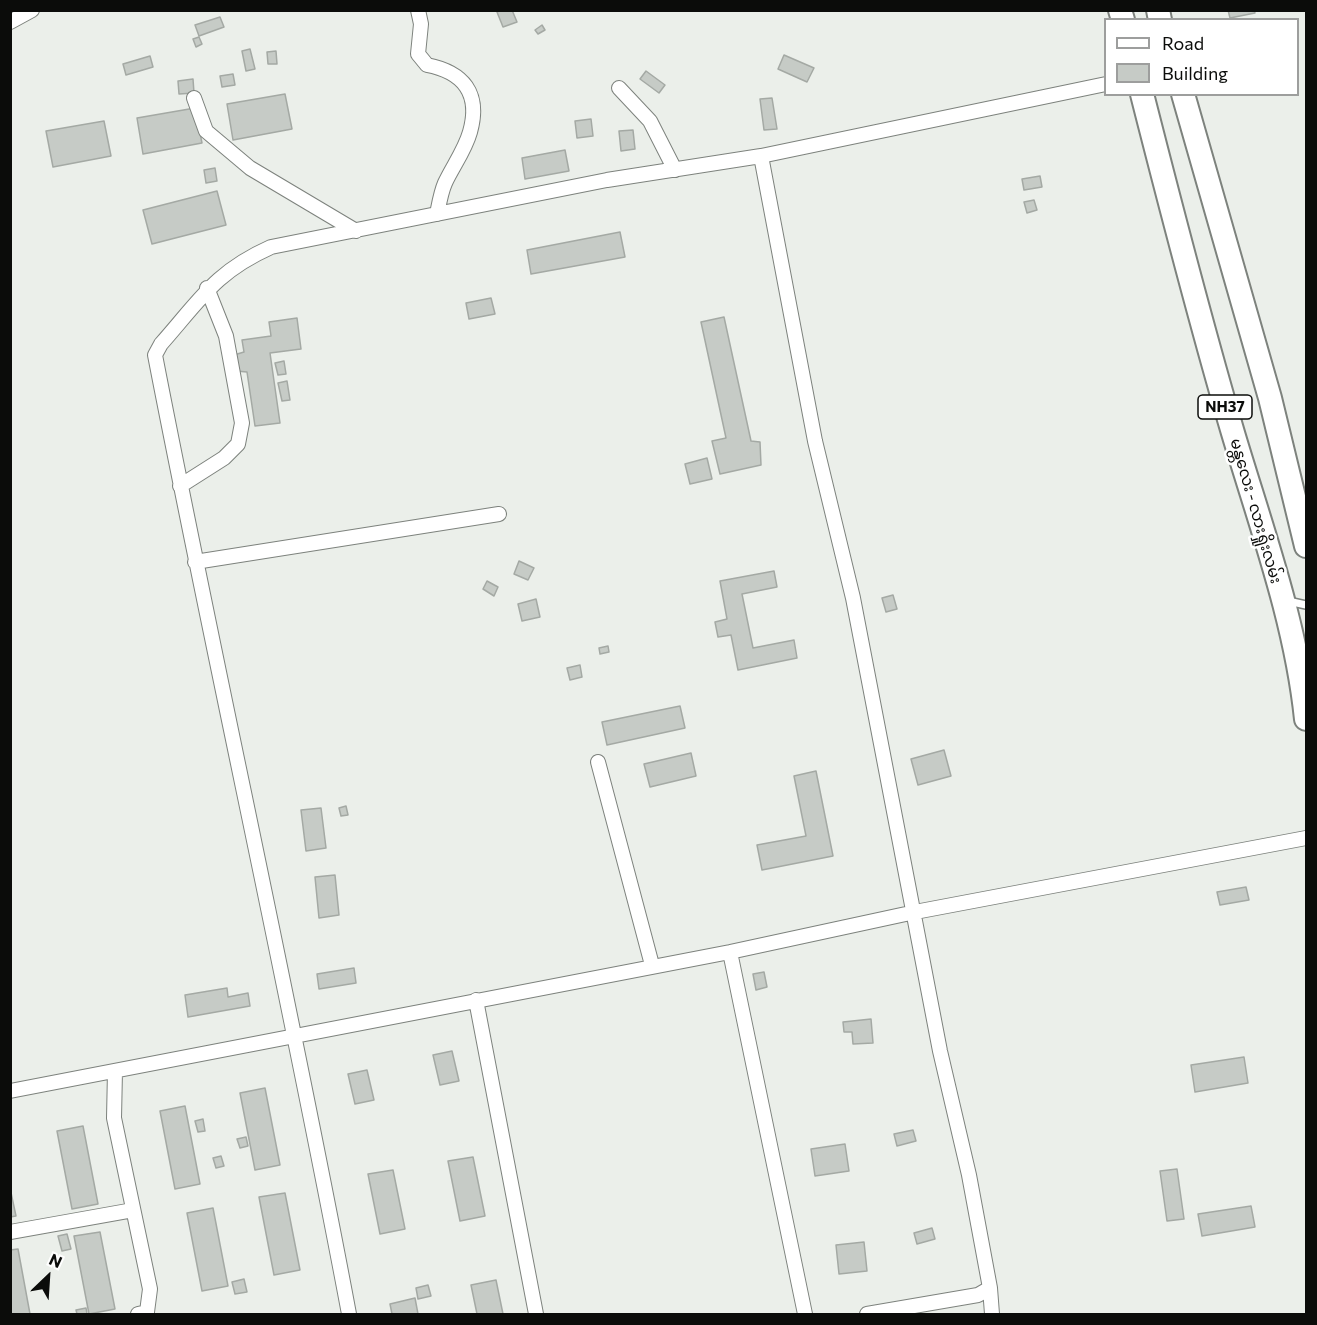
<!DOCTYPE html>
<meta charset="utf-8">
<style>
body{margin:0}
#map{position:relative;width:1317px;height:1325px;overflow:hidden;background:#ebefea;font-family:Commissioner,sans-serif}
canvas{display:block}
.frame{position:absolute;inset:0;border:12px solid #0b0c0a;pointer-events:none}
.legend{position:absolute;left:1104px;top:18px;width:195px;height:78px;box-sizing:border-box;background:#fff;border:2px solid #9d9e9d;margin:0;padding:8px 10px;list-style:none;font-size:18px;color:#0b0c0a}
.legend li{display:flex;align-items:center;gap:12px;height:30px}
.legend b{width:30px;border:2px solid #9d9e9d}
.north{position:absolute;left:18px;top:1247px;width:60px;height:60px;-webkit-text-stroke:4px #fff;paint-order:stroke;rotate:25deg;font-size:16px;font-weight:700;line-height:24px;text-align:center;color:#0b0c0a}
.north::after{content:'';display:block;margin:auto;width:21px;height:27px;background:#0b0c0a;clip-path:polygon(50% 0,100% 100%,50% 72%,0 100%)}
</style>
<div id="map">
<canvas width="1317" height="1325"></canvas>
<div class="frame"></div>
<ul class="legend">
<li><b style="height:8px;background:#fff"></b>Road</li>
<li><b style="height:16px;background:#c6cbc6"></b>Building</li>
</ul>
<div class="north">N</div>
</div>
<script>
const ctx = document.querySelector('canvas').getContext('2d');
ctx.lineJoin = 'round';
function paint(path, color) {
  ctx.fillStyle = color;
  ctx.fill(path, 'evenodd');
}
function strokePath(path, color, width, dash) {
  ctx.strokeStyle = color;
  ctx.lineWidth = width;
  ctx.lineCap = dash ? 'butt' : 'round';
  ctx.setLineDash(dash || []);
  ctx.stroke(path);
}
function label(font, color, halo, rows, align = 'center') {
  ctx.font = font + ' Commissioner,"Noto Sans Myanmar",sans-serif';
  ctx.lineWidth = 5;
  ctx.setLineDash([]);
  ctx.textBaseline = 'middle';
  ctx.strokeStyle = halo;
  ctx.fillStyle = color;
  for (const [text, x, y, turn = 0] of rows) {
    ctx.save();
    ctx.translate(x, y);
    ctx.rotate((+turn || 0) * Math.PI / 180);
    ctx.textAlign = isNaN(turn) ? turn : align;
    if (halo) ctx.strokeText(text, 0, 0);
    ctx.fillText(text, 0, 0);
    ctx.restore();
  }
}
const building = new Path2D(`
 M501,10H512L517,22L503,27L497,12Z
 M1228,10H1254L1255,13L1230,18Z
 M220,17L224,27L199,36L195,25Z
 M542,25L545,30L538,34L535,30Z
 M199,37L202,44L196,47L193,39Z
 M250,49L255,69L246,71L242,51Z
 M276,51L277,64H268L267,52Z
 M784,55L814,68L807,82L778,69Z
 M150,56L153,67L126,75L123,64Z
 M646,71L665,85L659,93L640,79Z
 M233,74L235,85L222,87L220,76Z
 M193,79L194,93L179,94L178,81Z
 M285,94L292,129L233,140L227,104Z
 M772,98L777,129L764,130L760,99Z
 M195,108L202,143L143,154L137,118Z
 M591,119L593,136L577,138L575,121Z
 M104,121L111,156L53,167L46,131Z
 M633,130L635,149L621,151L619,131Z
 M565,150L569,171L525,179L522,158Z
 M215,168L217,181L206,183L204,170Z
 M1040,176L1042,187L1024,190L1022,179Z
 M217,191L226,225L152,244L143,210Z
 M1034,200L1037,210L1027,213L1024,202Z
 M620,232L625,257L531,274L527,250Z
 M491,298L495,314L469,319L466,303Z
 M724,317L751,441L760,442L761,465L720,474L712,441L726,438L701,322Z
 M297,318L301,349L270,353L280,423L255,426L247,372L236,371L234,355L244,352L242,340L271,336L269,322Z
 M284,361L286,374L278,375L275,363Z
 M287,381L290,400L282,401L278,383Z
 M707,458L712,479L690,484L685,464Z
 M519,561L534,568L528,580L514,574Z
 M774,571L777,587L742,594L753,648L794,640L797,658L738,670L731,635L718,637L715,622L727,619L720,581Z
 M487,581L498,587L494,596L483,589Z
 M893,595L897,609L886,612L882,598Z
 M536,599L540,617L522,621L518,604Z
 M608,646L609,652L600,654L599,648Z
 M580,665L582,677L570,680L567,668Z
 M680,706L685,728L607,745L602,722Z
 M944,750L951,776L918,785L911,759Z
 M691,753L696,776L650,787L644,764Z
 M816,771L833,856L762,870L757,845L806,836L794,776Z
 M346,806L348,815L341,816L339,808Z
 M321,808L326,848L306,851L301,810Z
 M335,875L339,915L319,918L315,877Z
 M1246,887L1249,900L1220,905L1217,892Z
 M354,968L356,983L319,989L317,974Z
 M764,972L767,987L756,990L753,974Z
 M227,988L228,997L248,993L250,1006L188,1017L185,995Z
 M871,1019L873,1043L853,1044L852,1032H844L843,1022Z
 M452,1051L459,1081L440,1085L433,1055Z
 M1244,1057L1248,1083L1195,1092L1191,1065Z
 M367,1070L374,1100L355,1104L348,1074Z
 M265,1088L280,1165L255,1170L240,1093Z
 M185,1106L200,1184L175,1189L160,1111Z
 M203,1119L205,1131L198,1132L195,1121Z
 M83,1126L98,1204L72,1209L57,1131Z
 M913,1130L916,1141L897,1146L894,1134Z
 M246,1137L248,1146L240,1148L237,1139Z
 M845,1144L849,1171L815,1176L811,1149Z
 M221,1156L224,1166L216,1168L213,1158Z
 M473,1157L485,1216L460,1221L448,1161Z
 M1177,1169L1184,1219L1167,1221L1160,1171Z
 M393,1170L405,1229L380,1234L368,1174Z
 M10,1188L16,1216L10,1217Z
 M285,1193L300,1270L274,1275L259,1197Z
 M1251,1206L1255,1227L1202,1236L1198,1214Z
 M213,1208L228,1286L202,1291L187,1213Z
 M932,1228L935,1239L917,1244L914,1233Z
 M100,1232L115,1309L89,1314L74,1236Z
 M67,1234L71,1249L62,1251L58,1236Z
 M864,1242L867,1271L839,1274L836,1245Z
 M18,1249L30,1314H10V1250Z
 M244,1279L247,1292L235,1294L232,1282Z
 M496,1280L503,1314H477L471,1285Z
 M428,1285L431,1296L418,1299L416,1288Z
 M415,1298L418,1314H392L390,1304Z
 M86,1308L87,1314H77L76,1310Z`);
paint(building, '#c6cbc6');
strokePath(building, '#a4a9a4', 1.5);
const service = new Path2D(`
 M1288,601L1306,605`);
const minor = new Path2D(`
 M418,10L421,24L418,54L427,65C463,72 481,93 470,132C465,150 453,166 445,183C441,192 439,204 437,214
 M10,22L32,10
 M619,88L650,121L675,170
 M194,98L206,131L250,168L356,231
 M761,156L815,441L853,598L940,1051L969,1175L990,1288L978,1295L867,1314
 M180,486L224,458L238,444L242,423L226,336L207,288
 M195,562L499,514
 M598,762L652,965
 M730,952L805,1314
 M476,1000L536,1314
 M115,1071L114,1118L150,1289L147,1312L138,1314
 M10,1091L730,952L915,912L1306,838
 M10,1232L133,1210
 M990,1288L992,1314
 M349,1314C289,994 217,675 155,355L161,344C200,300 215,272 271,247L607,180L761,156L1106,84`);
const trunk = new Path2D(`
 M1120,10L1123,20
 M1158,10L1160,20
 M1142,94C1171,208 1200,321 1233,433C1261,527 1296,622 1306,719
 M1183,94L1270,398L1306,546`);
strokePath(service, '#7d827d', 10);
strokePath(minor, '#7d827d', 16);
strokePath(trunk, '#7d827d', 26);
strokePath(service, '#fff', 7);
strokePath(minor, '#fff', 14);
strokePath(trunk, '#fff', 22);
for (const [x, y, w] of [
 [1225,407,54]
]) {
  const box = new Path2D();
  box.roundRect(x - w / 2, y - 12, w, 24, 4.5);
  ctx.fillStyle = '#fff';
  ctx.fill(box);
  strokePath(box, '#0b0c0a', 1.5);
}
label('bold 15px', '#0b0c0a', null, [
 ["NH37",1225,407]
]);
label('16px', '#0b0c0a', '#fff', [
 ["မန္တလေး - လားရှိုးလမ်း",1256,511,74]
]);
</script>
